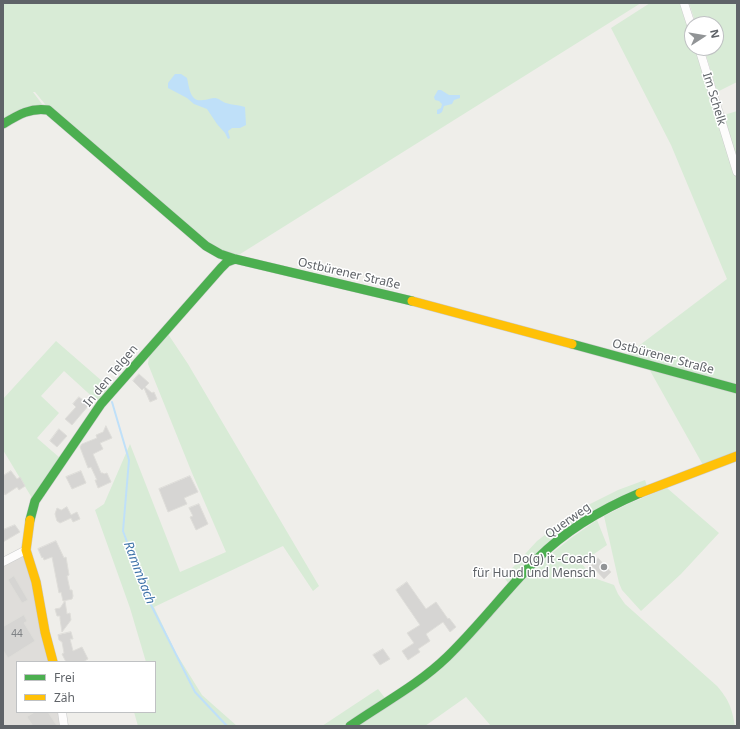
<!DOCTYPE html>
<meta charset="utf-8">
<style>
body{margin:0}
#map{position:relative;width:740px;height:729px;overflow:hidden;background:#efeeea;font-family:"Noto Sans",sans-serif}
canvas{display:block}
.frame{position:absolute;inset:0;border:4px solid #5f6368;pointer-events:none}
.legend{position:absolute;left:16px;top:661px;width:140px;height:52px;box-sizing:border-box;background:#fff;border:1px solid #bfc1c3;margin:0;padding:5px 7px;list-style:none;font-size:12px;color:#5f6368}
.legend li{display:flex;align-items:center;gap:8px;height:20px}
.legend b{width:20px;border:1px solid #bfc1c3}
.north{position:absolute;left:684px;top:16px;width:40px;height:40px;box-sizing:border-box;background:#fff;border:1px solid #bfc1c3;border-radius:50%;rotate:78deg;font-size:11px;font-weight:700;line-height:16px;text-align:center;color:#5f6368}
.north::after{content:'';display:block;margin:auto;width:14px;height:18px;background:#919496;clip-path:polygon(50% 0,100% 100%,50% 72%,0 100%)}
</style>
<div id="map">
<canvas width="740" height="729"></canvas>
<div class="frame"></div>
<ul class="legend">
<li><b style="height:5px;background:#4caf50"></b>Frei</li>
<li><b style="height:5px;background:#ffc107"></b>Zäh</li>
</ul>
<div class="north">N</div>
</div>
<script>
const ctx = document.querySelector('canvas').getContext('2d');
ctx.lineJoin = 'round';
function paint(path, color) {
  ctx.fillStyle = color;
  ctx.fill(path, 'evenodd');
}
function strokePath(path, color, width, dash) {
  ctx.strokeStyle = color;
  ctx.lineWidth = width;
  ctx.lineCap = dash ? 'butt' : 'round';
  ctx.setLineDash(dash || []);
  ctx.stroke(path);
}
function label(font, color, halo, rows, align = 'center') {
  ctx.font = font + ' "Noto Sans",sans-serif';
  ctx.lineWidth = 3;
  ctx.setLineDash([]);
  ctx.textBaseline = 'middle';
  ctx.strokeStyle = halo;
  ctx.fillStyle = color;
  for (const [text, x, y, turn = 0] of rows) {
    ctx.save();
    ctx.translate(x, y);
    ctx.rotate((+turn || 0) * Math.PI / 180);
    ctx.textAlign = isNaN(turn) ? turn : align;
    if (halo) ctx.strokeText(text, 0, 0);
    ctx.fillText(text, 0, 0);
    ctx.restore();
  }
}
paint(new Path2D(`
 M26,550L53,662H17V712H62L64,726H3V563Z`), '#dfddda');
paint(new Path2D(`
 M3,3H641L237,256L217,249L49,109L35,92H33L42,104L3,120Z
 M650,3H681L692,35V48H696L737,178V388L624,357L727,279L671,145L611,28Z
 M689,3H737V82L717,92L704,48H716V24H696Z
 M737,111V160L724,115Z
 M168,334L188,364L319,586L313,591L283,546L154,607L176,653L202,695L237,726H138L134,712H155V662H146L130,608L95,510L104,504L130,444L180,572L226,552L192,473L148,364L149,356Z
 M56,341L110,388L98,402L64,371L41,396L59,413L37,438L60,458L32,498L3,450V399Z
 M648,367L737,391V452L703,465Z
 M645,480L647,486L625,495L508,583L504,577L537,541L578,510L618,490Z
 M667,488L719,533L681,574L641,611L622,590L619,583L604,516L630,503Z
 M597,520L607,545L581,563L594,578L614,585L618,594L625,604L717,686C729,700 732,708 735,726H491L466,697L425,726H358L400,698L546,558L571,538Z
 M378,689L385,698L344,726H322Z`), '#d8ebd6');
paint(new Path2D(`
 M175,74H181L187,78C189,86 190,103 203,100C207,100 211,98 215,98C219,98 222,102 226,103C232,105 239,105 245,107L246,125L240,128H232L228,131L230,138L228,139L225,133L217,124L207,109L194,104L187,98L168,88V83Z
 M438,90H441L449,95H460V98L454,100L452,104L444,106L442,112L439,114H437V110L441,108L442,104L439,101L435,100L434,97Z`), '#bfe0f9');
strokePath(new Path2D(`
 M112,402L129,460L123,531L148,599L195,692L227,726`), '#bfe0f9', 2);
const building = new Path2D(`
 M139,374L149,383L145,387L152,393L154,392L157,399L150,402L144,388L142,390L133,381Z
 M79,397L89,405L72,425L65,419L76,407L73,404Z
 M106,426L112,438L100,443L103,449L93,454L101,473H103L104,474L107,473L111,482L98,488L95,480H97L91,467L88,468L80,447L82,444L97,438L96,435L103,432Z
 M59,429L67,436L57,447L50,441Z
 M11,471L17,479L20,477L25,486L19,490L17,487L5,495L3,491V476Z
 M81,471L86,483L72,489L66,477Z
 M190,476L198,492L184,498L187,504L168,512L159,489Z
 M199,504L208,524L196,530L190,517L193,516L189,508Z
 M67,507L71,515L77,512L80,519L73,522L71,518L60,523L57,521L55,514L57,508L61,510Z
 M15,525L20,532L3,542V530Z
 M56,541L64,558L66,557L69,575L67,576L70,590H72L73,596L72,599L63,601L61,592L59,593L52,557L44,560L43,557L42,558L38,549Z
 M598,558L611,572L604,579L591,565Z
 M14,576L28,600L22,603L8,580Z
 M407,582L426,609L436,602L448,619L449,618L456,627L450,632L443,622L426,634L430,641L418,649L420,652L408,660L402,651L414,643L407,633L420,625L396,590Z
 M65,601L67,614L70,613L71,620L62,632L60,619V616H57L55,609L60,608Z
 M24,615L27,621L24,623L35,641L8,658L3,650V627Z
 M71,632L73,639H70L73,651L82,647L88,659L83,662H66L62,654L64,653L62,642L59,640L58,635Z
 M383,649L390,659L380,665L373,655Z
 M35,712H48L57,726H33L27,717Z`);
paint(building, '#d6d5d3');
strokePath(building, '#deddd9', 1);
const street = new Path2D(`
 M684,3L692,28
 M699,48L737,172
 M3,562L26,550
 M62,712L64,726`);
const fast = new Path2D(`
 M3,124C18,115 31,107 48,110L206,246L220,254L235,259L412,301
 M572,344L737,389
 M30,520L35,501L101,404L221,268L227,262L235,259
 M350,726C383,703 418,685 447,657C479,626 506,590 537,559C566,530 602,509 640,493`);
const slow = new Path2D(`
 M412,301L572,344
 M640,493L737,456
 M30,520L26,550L36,582L45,632L53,662`);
strokePath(street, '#cbcccc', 9);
strokePath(fast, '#cacacb', 10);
strokePath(slow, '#cacacb', 10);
strokePath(street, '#fdfcfc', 8);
strokePath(fast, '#4caf50', 9);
strokePath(slow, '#ffc107', 9);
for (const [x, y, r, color] of [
 [604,567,4,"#919496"]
]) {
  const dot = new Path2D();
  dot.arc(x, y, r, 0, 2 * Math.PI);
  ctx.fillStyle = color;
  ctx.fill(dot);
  strokePath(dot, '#fff', 1.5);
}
label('10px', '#7e8184', null, [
 ["44",17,634]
]);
label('12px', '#5f6368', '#fff', [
 ["Im Schelk",714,99,73],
 ["Ostbürener Straße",349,274,13],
 ["Ostbürener Straße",663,357,15],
 ["In den Telgen",111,376,-50],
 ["Querweg",568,521,-35]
]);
label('12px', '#5f6368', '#fff', [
 ["Do(g) it -Coach",596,560],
 ["für Hund und Mensch",596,574]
], 'right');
label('italic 13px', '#4174aa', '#fff', [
 ["Rammbach",139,573,69]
]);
</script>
